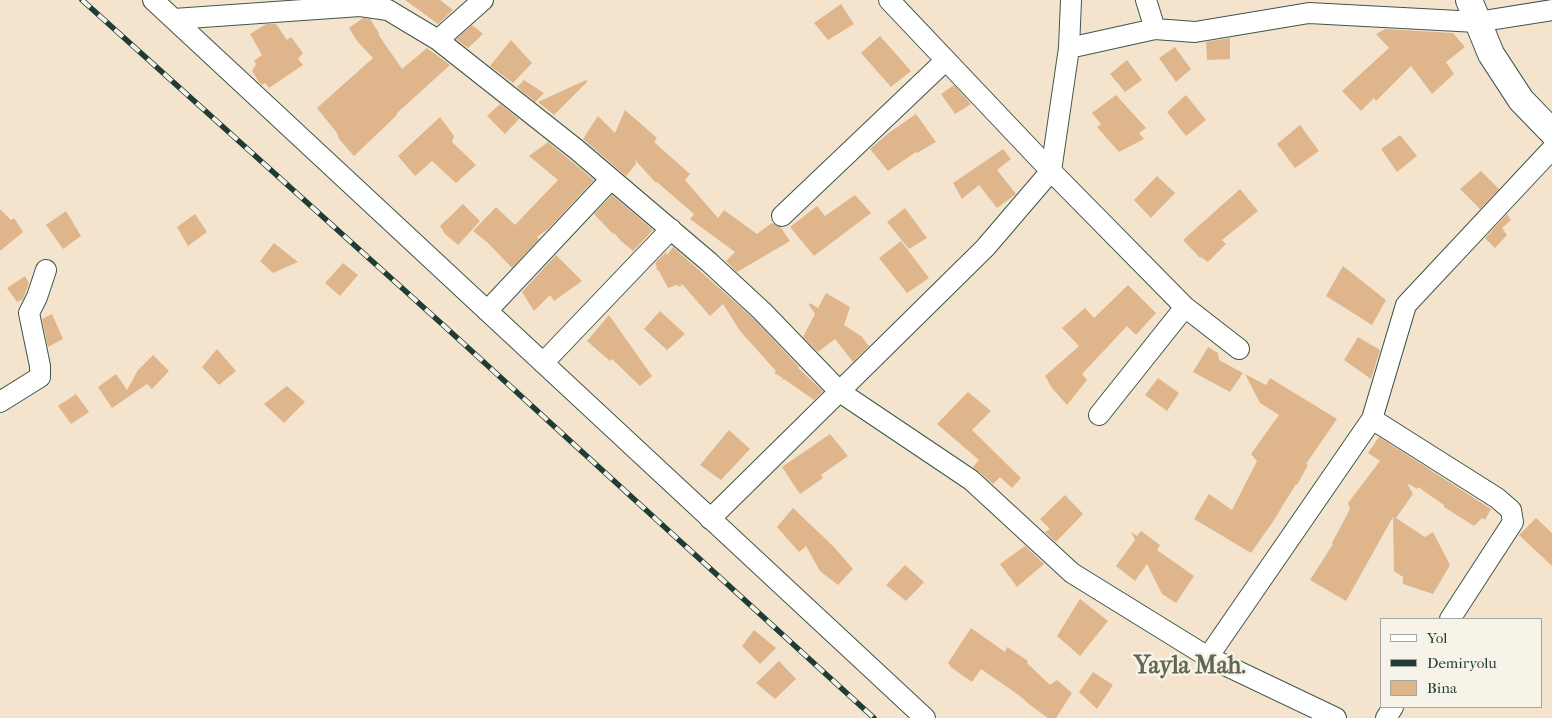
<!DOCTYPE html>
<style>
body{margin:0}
#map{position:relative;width:1552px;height:718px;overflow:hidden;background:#f4e4cd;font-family:"IM FELL French Canon",serif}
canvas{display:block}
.legend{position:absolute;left:1380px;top:618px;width:162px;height:90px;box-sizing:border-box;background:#f7f3e8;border:1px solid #a1aaa0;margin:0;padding:6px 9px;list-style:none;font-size:15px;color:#1f3d34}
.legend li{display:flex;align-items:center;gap:10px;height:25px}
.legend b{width:25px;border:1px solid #a1aaa0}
</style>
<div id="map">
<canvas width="1552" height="718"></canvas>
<ul class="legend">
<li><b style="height:6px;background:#fff"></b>Yol</li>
<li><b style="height:6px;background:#1f3d34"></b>Demiryolu</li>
<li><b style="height:14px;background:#dfb68c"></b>Bina</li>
</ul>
</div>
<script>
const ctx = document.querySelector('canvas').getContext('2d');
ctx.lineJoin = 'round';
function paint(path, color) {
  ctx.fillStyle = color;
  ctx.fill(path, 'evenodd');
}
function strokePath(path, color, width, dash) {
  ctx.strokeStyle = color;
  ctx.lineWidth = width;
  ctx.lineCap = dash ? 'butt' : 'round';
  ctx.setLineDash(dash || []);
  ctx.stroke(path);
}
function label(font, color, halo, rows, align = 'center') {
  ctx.font = font + ' "IM FELL French Canon",serif';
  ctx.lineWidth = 5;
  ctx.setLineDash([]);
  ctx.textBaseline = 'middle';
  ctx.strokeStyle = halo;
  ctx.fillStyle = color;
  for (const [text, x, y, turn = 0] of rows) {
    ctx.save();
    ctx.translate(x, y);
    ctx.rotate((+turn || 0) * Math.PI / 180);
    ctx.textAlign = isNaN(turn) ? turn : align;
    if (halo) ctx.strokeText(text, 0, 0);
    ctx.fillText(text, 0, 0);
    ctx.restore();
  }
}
paint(new Path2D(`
 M405,0H440L453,10L438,24Z
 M841,4L854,24L828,40L814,23Z
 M363,18L370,19L379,33L378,34L402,69L427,48L450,65L396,114L397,115L354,156L339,139L337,133L317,108L373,58L357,41L349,28Z
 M266,24H276L287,40L291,37L303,53L298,59L303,65L269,88L265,83L262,85L259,82L252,71L256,64L254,61L262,55L250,34Z
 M472,25L483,34L468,48L456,39Z
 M1385,29L1453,33L1465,47L1446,62L1454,74L1432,94L1411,66L1376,101L1374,98L1361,111L1342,91L1389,48L1376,34Z
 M880,36L911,71L891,87L861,53Z
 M1230,38V59L1207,60L1206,42Z
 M511,40L532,63L513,83L490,66Z
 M1175,47L1191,69L1176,82L1159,58Z
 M1127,60L1142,80L1125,92L1110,74Z
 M524,80L544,93L535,102L517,87Z
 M586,80L587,82L554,115L538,102Z
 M954,85L971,104L955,114L941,94Z
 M1116,95L1146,128L1139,133L1144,139L1119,152L1097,127L1101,124L1092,113Z
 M1186,95L1206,120L1186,136L1167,112Z
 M500,104L519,119L505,134L487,116Z
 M625,110L657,138L654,142L690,174L685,180L718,218L724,210L757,234L772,223L781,228L790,241L737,272L726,261L735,252L690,219L694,214L657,182L656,183L635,160L636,164L626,176L583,139L598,116L615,133Z
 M916,114L936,142L917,153L916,152L888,171L870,149L890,132Z
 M440,117L454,136L452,142L476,165L456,183L432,161L415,176L398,156Z
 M1300,125L1319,151L1295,168L1277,144Z
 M1400,135L1417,156L1397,172L1381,149Z
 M548,142L594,180L548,229L537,237L539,239L512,268L488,243L473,231L496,207L515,225L558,180L529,156Z
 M1003,149L1011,159L997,170L1016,194L997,208L979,185L962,199L953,183Z
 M1481,171L1499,189L1480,209L1460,189Z
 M1157,176L1175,193L1151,218L1134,200Z
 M1240,189L1258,211L1222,240L1226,244L1208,262L1201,257L1200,258L1183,240Z
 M612,195L653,230L633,251L621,241L614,233L613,234L594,214Z
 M855,195L871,213L814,256L790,227L817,206L825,216Z
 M463,204L480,221L458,245L445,234L440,226Z
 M905,208L927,238L909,249L887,222Z
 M0,209L11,220L14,218L23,232L0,251Z
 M66,211L81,236L63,249L46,225Z
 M195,214L207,232L188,246L177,227Z
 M1507,214L1511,220L1502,228L1507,235L1495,248L1485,238Z
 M901,241L929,278L907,293L879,258Z
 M274,243L298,262L273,273L260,261Z
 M673,247L754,319L799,367L798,368L823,391L814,400L784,379L781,381L783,378L774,373L776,371L740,331L723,304L710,316L682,284L680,287L677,285L668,288L659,271L656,269L657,267L655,263L666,252L667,255Z
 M556,255L582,281L554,301L550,295L534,311L522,292Z
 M343,263L358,275L340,296L325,283Z
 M1343,266L1386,300L1372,325L1326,296Z
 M25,276L29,283L23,299L17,302L7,288Z
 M1128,285L1156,313L1136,335L1127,326L1082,374L1087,380L1067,405L1052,388L1045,376L1079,346L1062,328L1085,308L1094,318Z
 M826,293L850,307L844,325L861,336L869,346L853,362L835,339L818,352L803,337L815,314L809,305L810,303L818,308Z
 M660,311L685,334L667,350L644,329Z
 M52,314L63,339L48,347L42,319Z
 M609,315L652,376L640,386L612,359L610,361L587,341Z
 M1358,337L1380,350L1371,379L1344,360Z
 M1208,347L1218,353L1219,360L1243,373L1230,392L1193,372Z
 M217,349L236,371L219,385L202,367Z
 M153,355L169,371L152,389L147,384L112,408L98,387L116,374L127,390L138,370Z
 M1245,374L1266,385L1270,378L1337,419L1306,464L1308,465L1297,485L1296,484L1274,520L1251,553L1194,519L1209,494L1232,510L1257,461L1251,454L1279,415L1260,403Z
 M1158,378L1179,393L1167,411L1145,395Z
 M287,386L305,402L284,423L264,404Z
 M968,392L991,411L972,430L1021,478L1012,488L1000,477L993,484L973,467L979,460L937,424Z
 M76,394L89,412L71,424L58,406Z
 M729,430L750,449L721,480L700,465Z
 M830,434L848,456L821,475L823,478L800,494L782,467Z
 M1379,437L1491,509L1485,520L1482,518L1474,526L1444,507V505L1418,487L1417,489L1407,483L1413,494L1396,518L1425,537L1433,532L1450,565L1433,594L1403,584V577L1394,571L1393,517L1346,601L1310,580L1333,544L1332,543L1350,509L1348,503L1380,461L1368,453Z
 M1065,495L1083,514L1056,542L1045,532L1050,529L1040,519Z
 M793,508L834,547L853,569L838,585L820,571L806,546L799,552L777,527Z
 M1536,518L1552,533V566L1519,535Z
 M1141,531L1160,545L1157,550L1194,576L1176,603L1162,594L1147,564L1135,581L1116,566L1135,540L1131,532L1137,536Z
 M1025,546L1044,564L1017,587L1000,564Z
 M905,565L924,582L906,601L886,585Z
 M1080,599L1108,621L1080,656L1057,636Z
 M971,628L1005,652L1007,647L1028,661L1027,663L1050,685L1057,680L1072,693L1056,718H1048L1030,705L1020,696L981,669L972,682L952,668L948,663Z
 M754,630L776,648L760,664L742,646Z
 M779,661L796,679L775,699L756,683Z
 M1093,672L1113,685L1097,709L1079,692Z`), '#dfb68c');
const minor = new Path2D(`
 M153,0L925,718
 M889,0L1051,171L1185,307L1239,349
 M1146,0L1155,29
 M174,19L360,6L388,10L438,40L576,149L709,262L762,311L840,392L971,480L1072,573L1208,657L1336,718
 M438,40L483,0
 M1069,48L1155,29L1195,32L1309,13L1477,22L1552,10
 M782,216L946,60
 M487,311L611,179
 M543,363L671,229
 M0,402L40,377V366L29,313L37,297L46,270
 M1099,415L1185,307
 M1372,419L1497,498L1511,510L1513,522L1450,619
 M710,519L985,248L1051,171L1069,48L1071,0
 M1208,657L1372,419L1406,305L1552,149
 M1386,718L1393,707`);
const major = new Path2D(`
 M1469,0L1491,54L1521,100L1552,132`);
strokePath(minor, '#3f564b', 22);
strokePath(major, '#3f564b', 28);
strokePath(minor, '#fff', 20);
strokePath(major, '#fff', 26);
const rail = new Path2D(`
 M82,0L442,324L874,718`);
strokePath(rail, '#1f3d34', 5.5);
strokePath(rail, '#f7f3e8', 4, [11]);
label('bold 24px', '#626753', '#f7f3e8', [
 ["Yayla Mah.",1190,667]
]);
</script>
